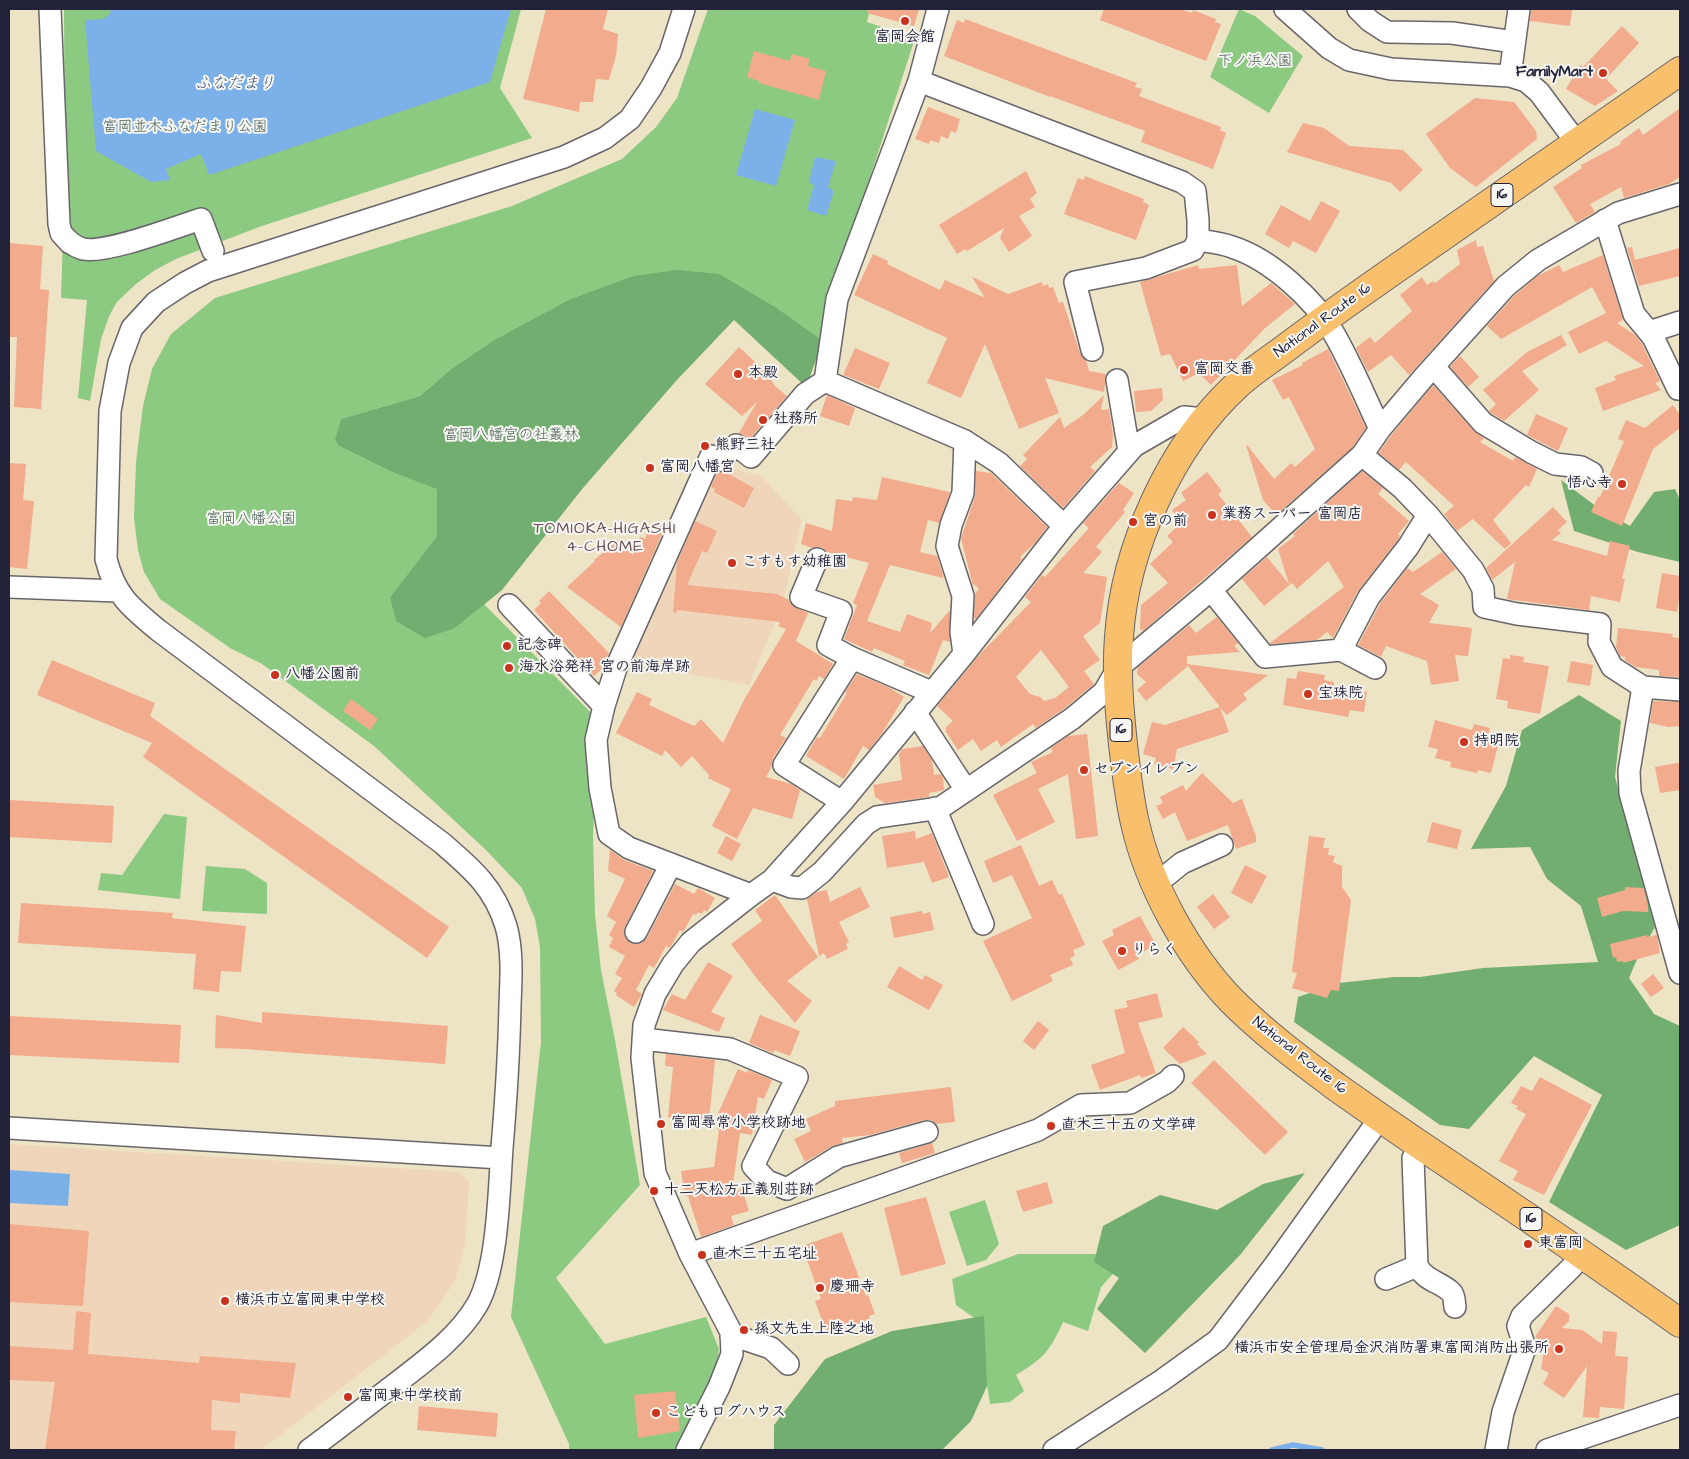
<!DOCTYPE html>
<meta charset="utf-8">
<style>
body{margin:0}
#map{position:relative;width:1689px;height:1459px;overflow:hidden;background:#ede3c5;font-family:"Architects Daughter",sans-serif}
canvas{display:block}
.frame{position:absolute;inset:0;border:10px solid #22223b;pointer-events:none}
</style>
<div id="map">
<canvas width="1689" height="1459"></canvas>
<div class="frame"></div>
</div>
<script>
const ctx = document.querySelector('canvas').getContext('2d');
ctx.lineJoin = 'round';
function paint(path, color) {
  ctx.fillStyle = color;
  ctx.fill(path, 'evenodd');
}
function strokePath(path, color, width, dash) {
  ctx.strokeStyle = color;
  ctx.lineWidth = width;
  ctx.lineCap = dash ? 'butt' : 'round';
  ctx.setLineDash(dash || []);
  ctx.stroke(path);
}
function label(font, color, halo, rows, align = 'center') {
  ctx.font = font + ' "Architects Daughter","Klee One",sans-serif';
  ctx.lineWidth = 4;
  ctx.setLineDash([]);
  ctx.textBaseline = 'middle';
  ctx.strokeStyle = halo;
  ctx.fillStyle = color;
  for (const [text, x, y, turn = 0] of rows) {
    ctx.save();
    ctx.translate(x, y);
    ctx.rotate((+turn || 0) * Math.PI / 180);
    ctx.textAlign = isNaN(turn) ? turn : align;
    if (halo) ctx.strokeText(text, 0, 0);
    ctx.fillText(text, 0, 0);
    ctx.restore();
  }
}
paint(new Path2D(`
 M715,464L761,476L802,520L782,606L749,685L627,663Z
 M9,1144L459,1172L469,1181L465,1246L455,1281L428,1321L261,1450H9Z`), '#efd6bb');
paint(new Path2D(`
 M64,9H521L500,88L532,138L259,227L176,259L155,270L136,284L117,302L110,314L101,339L90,401L78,398L87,300L61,298L65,175Z
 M708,9H870L867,22L915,38L828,308L823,341L633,276L570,299L494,340L451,369L420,396L341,419L339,446L392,472L437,488V536L390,597L455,628L484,604L604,726L596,778L593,834L595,915L601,970L615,1040L640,1185L556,1278L605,1344L706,1317L719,1349L715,1379L680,1450H569V1444L511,1317L541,1042L540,947L535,919L522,888L486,850L374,746L262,664L230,648L160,599L144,572L138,550L134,518L136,462L143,406L152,369L171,334L215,298L512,206L622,159L656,127L677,98Z
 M1239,9L1255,16L1303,56L1269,113L1210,77Z
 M164,814L187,817L180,899L98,890L101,873L122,875Z
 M206,866L245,869L267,883V914L202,911Z
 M985,1200L999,1244L986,1260L967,1266L949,1212Z
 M1018,1254H1110L1119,1267L1101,1287L1088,1331L1063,1322C1050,1351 1043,1359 1016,1375L1024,1391L1010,1402L990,1404L977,1320L956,1305L952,1279Z`), '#8cca81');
paint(new Path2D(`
 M677,270L719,274L775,307L823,341L806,387L734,320L676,381L583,488L502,590L455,628L425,638L396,621L390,597L437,536V489L392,472L339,446L335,440L341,419L420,396L451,369L494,340L570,299L633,276Z
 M1561,480L1597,507L1630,526L1654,492L1675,489L1680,500V562L1638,552L1574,531Z
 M1579,695L1621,721L1615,777L1655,927L1638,957L1629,978L1654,1014L1680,1026V1225L1626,1250L1549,1202L1602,1095L1534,1056L1469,1129L1440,1125L1294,1022L1298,997L1339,983L1394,977H1420L1483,968L1598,962L1581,906L1547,879L1530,847L1471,849L1506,786L1522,730Z
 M1305,1173L1240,1255L1145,1353L1097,1309L1119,1278L1094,1262L1103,1226L1160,1195L1217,1210L1263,1184Z
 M984,1316L987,1386L971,1421L942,1450H774V1425L825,1359L892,1331Z`), '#71ae6f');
paint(new Path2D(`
 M111,9H511L490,82L209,175L201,154L166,169L170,180L151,182L96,151L85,20L103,19L110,14Z
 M755,109L795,120L776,186L736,175Z
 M815,157L836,161L828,187L834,191L826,216L807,210L814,185L809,182Z
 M9,1170L70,1174L68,1206L9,1203Z`), '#7cb0e9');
strokePath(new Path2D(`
 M1272,1450L1293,1445L1322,1450`), '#7cb0e9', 5.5);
paint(new Path2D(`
 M546,9H608L603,29L618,34L616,56L609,80L596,79L593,102H580L579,112L523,99Z
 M868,9H919L914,26L867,13Z
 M1104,9H1180L1192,13L1193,10L1216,19L1215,22L1221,24L1206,61L1100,20Z
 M1531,9H1572L1570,26L1530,21Z
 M965,19L1137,83L1135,87L1142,89L1139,96L1221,127L1220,130L1226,133L1213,169L1141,142L1145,131L1050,96V97L944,56L957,20L964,23Z
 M1622,26L1639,43L1606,79L1618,91L1595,106L1566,89L1580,65L1583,67Z
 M754,51L790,61L792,54L810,59L808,66L826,71L819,100L759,83V81L747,77Z
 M1475,98L1514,102L1536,131L1537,139L1476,187L1450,168L1426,134Z
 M928,107L960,119L956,133L951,131L948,139L941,136L939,143L930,140L929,144L915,139Z
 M1680,108V177L1669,184L1624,198L1621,187L1590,204L1595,212L1576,223L1553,187L1582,168L1581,165L1621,144L1620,142L1639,128L1643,135Z
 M1303,123L1324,128L1349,146L1403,150L1423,170L1400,192L1391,183L1287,152Z
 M1026,171L1037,193L1030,199L1035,207L1019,216L1032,236L1009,252L1000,238L1004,228L967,251L965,249L957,254L939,225Z
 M1085,176L1144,199L1143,202L1149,205L1136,240L1064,214L1078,178L1084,180Z
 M1321,201L1340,211L1316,253L1293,241L1289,248L1265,234L1281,205L1310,221Z
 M1476,240L1477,247L1483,246L1494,281L1409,375L1391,355L1368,372L1356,348L1370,337L1375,343L1412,311L1400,295L1422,277L1427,285L1433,281L1435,283L1460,264L1457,250Z
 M9,243L43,246L40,289L49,290L41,409L14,407L17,337H9Z
 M1632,247L1635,260L1680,248V276L1639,286L1627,248Z
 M873,254L888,261L887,264L940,290L945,280L985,298L972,277L1008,294L1042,282L1043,286L1048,284L1049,288L1053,287L1059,303L1063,302L1080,353L1086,360L1089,371L1106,374L1104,392L1045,378L1059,413L1019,429L985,344L961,398L927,383L947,338L854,295Z
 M1603,255L1623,320L1617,323L1635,335L1642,344L1660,381L1655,383L1661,390L1603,411L1595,388L1616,380L1614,376L1644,366L1606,341L1579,354L1568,332L1606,313L1592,287L1501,339L1487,326L1515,295L1536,277L1559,265L1563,272Z
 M1198,265L1199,269L1237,265L1242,306L1271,283L1295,304L1264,329L1211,385L1199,373L1183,381L1170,354L1161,356L1140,282Z
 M1561,335L1567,345L1522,371L1539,390L1504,421L1491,413L1489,411L1496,404L1483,390L1527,352Z
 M739,347L765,371L775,386L787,396L749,440L739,433L757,402L742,416L705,384Z
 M855,348L890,363L879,389L843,375Z
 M1328,349L1366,428L1353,447L1276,515L1263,500L1246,445H1247L1274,479L1291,463L1295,467L1315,449L1289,397L1283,400L1272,380L1303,365L1302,363Z
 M1460,356L1479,377L1468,387L1450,367Z
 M1433,385L1474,431L1484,438L1480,442L1513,461L1515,457L1537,469L1529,487L1526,485L1493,520L1511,543L1505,549L1473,519L1457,531L1444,514L1454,506L1406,462L1399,470L1379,453L1390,437Z
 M1162,388L1163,400L1151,411L1136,412L1134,391Z
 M827,395L855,408L849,426L820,416Z
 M1104,395L1101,410L1109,409L1113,434L1112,447L1090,467L1095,471L1063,508L1020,466L1027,459L1023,455L1060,417L1064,428L1083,415Z
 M1673,405L1680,415V428L1653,449L1622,526L1591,512L1598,497H1600L1624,441L1618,439L1626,420L1645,428Z
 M1536,414L1568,428L1558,451L1527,435Z
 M9,463L26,464L23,500L34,501L27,569L9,567Z
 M976,471L991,473L1047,527L1036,542L1020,557L1022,559L976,619L974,618L975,594L979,589L974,584L973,586L961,538L975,497Z
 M1362,471L1383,488L1378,494L1409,521L1398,534L1400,536L1398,540L1358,591L1333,638L1327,632L1317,640L1271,644L1270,643L1344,587L1328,561L1297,589L1292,583L1264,606L1242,579L1267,557L1289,584L1278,549L1295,536L1293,534Z
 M718,472H725L754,488L744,508L714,492L715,489L711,487Z
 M1207,472L1222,491L1218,494L1252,537L1143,631L1140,629L1141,605L1168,583L1150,564L1173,542L1167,536L1181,523L1172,510L1186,500L1181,493Z
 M882,477L950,492L939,523L928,520L920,552L937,556L943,575V578L890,565L867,621L900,632L907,614L932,623L930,633L950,610V642L943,640L929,675L903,665L905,661L874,648L872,652L844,639L857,605L853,603L869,563L827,552L821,547L812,548L801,544L806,523L832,531L836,499L852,501L853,497L877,500Z
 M1119,483L1134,493L1123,510L1125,512L1096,547L1102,552L1083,573L1107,577L1100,623L1083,636L1100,660L1084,671L1094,684L1065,708L1036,728L1033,724L1001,747L997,740L981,751L973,739L958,750L946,732V727L953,721L938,707V705L980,654L1031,602L1025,597L1042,575L1045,577L1089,528L1083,523ZM1041,650L1069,687L1055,698L1044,701L1040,697L1030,694L1016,677Z
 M1553,507L1567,522L1558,530L1561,533L1552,540L1607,556L1610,541L1630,546L1622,579H1625L1620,602L1591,596L1589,610L1507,599L1515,562L1492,580L1486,568Z
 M695,521L717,531L707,553L702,551L687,585L777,594L789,600L792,605L808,613L796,641L833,664L824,679L819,676L816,681L814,679L780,735L786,738L773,758L772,766L766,777L791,784L800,790L792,819L753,808L737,839L712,826L731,789L708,778L709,775L692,756L681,767L665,750L662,756L616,733L637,692L652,699L649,705L694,726L701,719L723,743L744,700L786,629L778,626L780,622L677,610L676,613L673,612L677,563Z
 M656,523L665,527L621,627L567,587L595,561L594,560L620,539L633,555L640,537L645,539L648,530L652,531Z
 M1442,552L1456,569L1420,594L1439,605L1429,623L1472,628L1468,656L1455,655L1459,681L1431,685L1427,661L1386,646L1381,657L1358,645L1380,604L1407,568L1413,572Z
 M1662,573L1680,576V593L1677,612L1656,608Z
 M549,591L609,653L603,668L594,676L534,610L541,603L539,601Z
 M1217,617L1238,643L1234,646L1240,652L1187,656V664L1268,675L1243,694L1247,699L1227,715L1220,708L1229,732L1177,749L1173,769L1154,764L1156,758L1143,754L1152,722L1165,725L1220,707L1187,665V667L1146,701L1137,690L1146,682L1137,674L1138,667L1189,625L1196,633Z
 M1618,628L1673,634L1672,637L1680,638V677L1659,676V670L1635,667L1625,660V657L1620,656L1616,647Z
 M1510,655L1524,657L1523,662L1549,666L1540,714L1507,708L1508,701L1496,699L1503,658L1510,659Z
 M52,660L155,703L150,716L449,927L427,958L143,757L152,743L37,695Z
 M1571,661L1593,665L1590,686L1567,682Z
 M1298,671L1325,675L1324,680L1334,682V686L1367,692L1364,712L1350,710L1348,717L1283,705L1287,678L1296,679Z
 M857,674L888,687L904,697L881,735L869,750L863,746L844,779L806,756L817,737L820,738L847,693L845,692Z
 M351,699L378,719L370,730L343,711Z
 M1653,701L1680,702V726L1668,727L1650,723Z
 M1435,720L1472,730L1474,724L1490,728L1488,735L1500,738L1491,773L1478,770L1477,773L1450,767L1451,762L1435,758L1438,749L1428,747Z
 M1087,734L1098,836L1076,839L1068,774L1038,789L1055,822L1017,841L993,795L1037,773L1031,762L1053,752L1051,748L1068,736Z
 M923,746L932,760L934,775L941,774L943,777L944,790L929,793V797L885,803L875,797L873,785L902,780L899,754L902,749Z
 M1677,763H1680V790L1660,793L1655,767Z
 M1202,773L1233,803L1242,799L1256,836V842L1236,849L1228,825L1187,841L1175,812L1163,819L1156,806L1163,803L1160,797L1183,785L1186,791Z
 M9,800L114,806L112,843L9,837Z
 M1432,822L1462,830L1457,849L1427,842Z
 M915,831L916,839L932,833L949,877L932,883L924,862L887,868L882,836Z
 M726,836L741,844L732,861L717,853Z
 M1309,836L1325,838L1323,848H1329L1328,855L1335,856L1333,862L1342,866V887L1351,900L1339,991L1331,990L1327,998L1292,988L1297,973L1292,972Z
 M1021,845L1039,886L1052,880L1059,895L1062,894L1085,945L1073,950L1075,956L1070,958L1073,965L1050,975L1053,981L1012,1001L983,941L1032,918L1012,875L993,883L984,861Z
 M610,850L624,860L653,871L625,927L624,932L625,938L631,943L636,944L642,943L647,938L675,884L694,894L698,888L715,898L707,912L704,910L702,914L698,912L696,915L693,914L683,932L680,930L670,948L666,946L654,968L649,965L636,990L642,994L634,1007L616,995L617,993L614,991L622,978L615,974L625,956L609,947L613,938L609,935L616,922L607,916L625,879L608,871Z
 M1245,865L1267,876L1252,904L1231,893Z
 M860,887L870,907L839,922L849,942L846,944L848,949L827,959L824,953L819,956L807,899L817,892L827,890L830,902Z
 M1625,887L1644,888L1648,906V912L1623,911L1602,917L1597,898L1625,890Z
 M1213,894L1230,917L1214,929L1197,907Z
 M775,895L818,957L787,981L812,1001L795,1023L758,980L731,944L762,921L755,910Z
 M21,903L173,913L172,918L246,926L241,972L221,971L219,992L193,989L196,954L18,943Z
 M922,911L923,914L930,912L934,930L894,938L890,917Z
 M1140,916L1156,945L1137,955L1139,959L1118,970L1102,941L1114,935L1112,930Z
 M1647,935V937L1657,935L1660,953L1623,963V961L1617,962L1616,957L1613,958L1610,944Z
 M708,962L733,976L711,1012L725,1018L719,1032L663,1010L672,994L685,1000Z
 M899,966L922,980L925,975L943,985L929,1010L887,987Z
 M1653,974L1664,988L1651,997L1641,984Z
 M1157,993L1163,1017L1138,1023L1156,1073L1141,1078L1140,1075L1100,1090L1091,1065L1125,1053L1114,1010L1128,1007L1126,1001Z
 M262,1012L448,1026L445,1064L244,1049L215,1048L216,1015L262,1023Z
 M760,1015L800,1031L790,1056L774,1050L773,1053L749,1043Z
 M9,1016L181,1025L179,1063L9,1055Z
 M1038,1021L1049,1030L1034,1050L1023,1041Z
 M1183,1027L1199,1042L1197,1044L1207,1054L1180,1064L1163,1048Z
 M666,1054L715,1060L709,1121L668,1117L673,1067L665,1066Z
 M1214,1060L1288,1132L1265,1155L1191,1083Z
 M738,1069L747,1073L748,1070L772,1080L764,1099L758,1097L752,1135L740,1133L732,1192L742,1189L749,1211L731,1216L734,1225L701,1237L688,1196H685L681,1171L714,1167L719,1130L717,1129L718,1126L713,1125Z
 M1540,1077L1592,1105L1544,1195L1513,1180L1518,1171L1499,1161L1526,1114L1516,1109L1518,1106L1511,1103L1521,1086L1532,1091Z
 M951,1087L955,1122L936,1124L931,1120H924L870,1135L842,1138L843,1143L832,1146L805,1162L794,1139L811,1131L806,1119L835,1106V1101Z
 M932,1143L935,1153L902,1163L899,1153Z
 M1047,1182L1053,1203L1023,1212L1016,1191Z
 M926,1197L946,1264L901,1276L884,1208Z
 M9,1224L89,1231L83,1306L9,1302Z
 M842,1232L866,1296L868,1295L875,1314L869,1316L870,1319L839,1333L837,1328L826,1331L815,1301L821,1299L802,1246Z
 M1556,1306L1569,1314V1321L1562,1328L1582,1330L1602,1344L1603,1331L1617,1332L1615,1356L1628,1357L1624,1409L1600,1407L1599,1418L1583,1417L1587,1366L1564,1398L1543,1384L1549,1373L1541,1369L1545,1344L1535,1337Z
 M76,1311L91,1313L88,1354L199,1363L200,1356L296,1363L290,1398L240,1393V1403L212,1400L211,1430L236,1431L234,1450H45L55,1382L9,1380V1346L73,1350Z
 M675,1391L680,1431L638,1438L634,1395Z
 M419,1406L498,1413L496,1437L417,1430Z`), '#f2ab8c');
const minor = new Path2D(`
 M50,9L59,224L61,233L70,243
 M938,9L919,81L837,299L825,381L965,441L999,463L1064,526
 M1285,9L1329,48L1349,60L1391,69L1510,76L1526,81L1539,92L1577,143
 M1358,9L1370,21L1387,32L1452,33L1514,42
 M1510,76L1519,9
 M919,81L1182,182L1195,191L1198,220V240C1210,242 1221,243 1232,247C1270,259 1314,299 1333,332C1351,363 1365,397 1380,429
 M1605,220L1634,314L1653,337L1678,389H1680
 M61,233C68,241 73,246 83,249C106,254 176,227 201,219L213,251
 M1649,332L1680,322
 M1092,350L1075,282L1146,268L1193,250L1198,240
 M1434,367L1483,423L1531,452L1555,464L1581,467L1592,473
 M1117,380L1129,451
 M1362,455L1402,488L1428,515L1473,570L1483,589L1484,607L1517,614L1600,624L1599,642L1612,667L1643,687L1680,690
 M817,559L801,597L841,611L828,645L852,658L931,692
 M9,587L118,591
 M1211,590L1265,657L1341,650L1375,668
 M509,605L604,706
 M1341,650L1369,597L1408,547L1428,515
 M964,654L961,632L963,596L947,546L951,525L963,493L965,441
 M1643,687L1629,771L1630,793L1680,973
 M915,712L966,790
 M842,802L784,765L852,658
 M935,808L983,924
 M772,880L791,887L802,888L822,872L866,824L877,817L940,808L1073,718L1104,692L1118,668L1211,590L1362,455L1380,429L1424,377L1506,286L1538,260L1618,213L1680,194
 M1156,884L1182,863L1222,845
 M751,895L629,848L609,834L600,788L596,740L604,706L616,668L711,456L721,460L736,445L751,457L805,394L825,381
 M636,932L671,864
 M643,1039L730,1049L797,1077L753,1166L767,1181L787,1189L838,1157L927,1132
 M9,1128L501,1158
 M690,1254L1038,1130L1081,1105L1130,1103L1167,1082L1173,1076
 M1417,1266C1427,1282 1439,1281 1451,1292C1455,1296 1454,1302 1455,1307
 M1386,1279L1417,1266L1413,1158L1421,1145
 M731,1337L744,1339L771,1348L788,1364
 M309,1450C336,1430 363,1409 390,1388C421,1364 457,1339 477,1305C498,1268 499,1191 502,1148C506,1100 509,1053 510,1005C511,979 513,951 506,926C494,887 471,868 442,843L158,630C130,607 115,595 106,559L110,411L119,363L132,328L156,302L185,283L208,271L564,157L605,138L630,119L651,88L670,53L684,9
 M687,1450L719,1387L732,1354L731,1332L690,1254L655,1173L642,1058L644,1025L655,994L673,964L691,942L751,895L772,880L842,802L964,654L1064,526L1134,446L1184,417L1204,419
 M1054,1450L1161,1381L1218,1340L1274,1266L1380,1118
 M1496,1450L1503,1412L1525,1348L1518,1326L1522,1316L1571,1268L1583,1253
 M1547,1450L1680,1405`);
const highway = new Path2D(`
 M1680,71C1590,134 1500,197 1410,259C1368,288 1327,317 1287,347C1270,360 1252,371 1237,385C1170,447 1125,548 1119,637C1116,673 1119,709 1123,744C1126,771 1129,797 1135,823C1149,885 1188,956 1232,1001C1264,1033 1299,1059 1335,1086C1369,1110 1403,1134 1438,1157C1519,1211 1600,1266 1680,1323`);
strokePath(minor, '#69666b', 24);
strokePath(highway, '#69666b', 30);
strokePath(minor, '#fff', 21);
strokePath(highway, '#f8bf6c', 28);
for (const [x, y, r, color] of [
 [905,21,5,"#c8321e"],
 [1603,73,5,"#c8321e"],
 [1184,370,5,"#c8321e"],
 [738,374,5,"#c8321e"],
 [763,420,5,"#c8321e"],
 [705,446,5,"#c8321e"],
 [650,468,5,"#c8321e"],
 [1622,484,5,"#c8321e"],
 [1212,515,5,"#c8321e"],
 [1133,522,5,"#c8321e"],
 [732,563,5,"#c8321e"],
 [507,646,5,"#c8321e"],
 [509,668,5,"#c8321e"],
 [275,675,5,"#c8321e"],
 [1308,694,5,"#c8321e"],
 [1464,742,5,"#c8321e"],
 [1084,770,5,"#c8321e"],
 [1122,951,5,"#c8321e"],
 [661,1124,5,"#c8321e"],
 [1051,1126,5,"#c8321e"],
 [654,1191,5,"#c8321e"],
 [1528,1244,5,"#c8321e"],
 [702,1255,5,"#c8321e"],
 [820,1288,5,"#c8321e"],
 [225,1301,5,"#c8321e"],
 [744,1330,5,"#c8321e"],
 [1559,1349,5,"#c8321e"],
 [348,1397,5,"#c8321e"],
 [656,1413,5,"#c8321e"]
]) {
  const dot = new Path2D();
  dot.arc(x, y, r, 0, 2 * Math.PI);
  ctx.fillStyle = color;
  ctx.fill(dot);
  strokePath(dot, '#f6f6f2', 2);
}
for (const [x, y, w] of [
 [1502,195,22],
 [1121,730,22],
 [1531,1219,22]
]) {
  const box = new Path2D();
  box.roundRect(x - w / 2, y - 11.5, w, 23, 4);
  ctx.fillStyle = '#f6f6f2';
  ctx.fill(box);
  strokePath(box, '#22223b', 1);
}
label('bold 14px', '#22223b', null, [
 ["16",1502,195],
 ["16",1121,730],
 ["16",1531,1219]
]);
label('bold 15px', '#22223b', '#f6f6f2', [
 ["富岡会館",905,38,"center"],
 ["FamilyMart",1593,73,"right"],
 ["富岡交番",1194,370],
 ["本殿",748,374],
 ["社務所",773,420],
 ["熊野三社",715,446],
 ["富岡八幡宮",660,468],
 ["悟心寺",1612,484,"right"],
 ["業務スーパー 富岡店",1222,515],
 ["宮の前",1143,522],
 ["こすもす幼稚園",742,563],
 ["記念碑",517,646],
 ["海水浴発祥 宮の前海岸跡",519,668],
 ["八幡公園前",285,675],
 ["宝珠院",1318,694],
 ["持明院",1474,742],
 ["セブンイレブン",1094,770],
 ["りらく",1132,951],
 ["富岡尋常小学校跡地",671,1124],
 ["直木三十五の文学碑",1061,1126],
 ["十二天松方正義別荘跡",664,1191],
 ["東富岡",1538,1244],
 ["直木三十五宅址",712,1255],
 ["慶珊寺",830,1288],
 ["横浜市立富岡東中学校",235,1301],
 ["孫文先生上陸之地",754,1330],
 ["横浜市安全管理局金沢消防署東富岡消防出張所",1549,1349,"right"],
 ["富岡東中学校前",358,1397],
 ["こどもログハウス",666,1413]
], 'left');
label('15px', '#475d54', '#f6f6f2', [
 ["下ノ浜公園",1255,62],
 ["富岡並木ふなだまり公園",185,128],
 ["富岡八幡宮の社叢林",511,436],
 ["富岡八幡公園",251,520]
]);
label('15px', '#22223b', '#f6f6f2', [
 ["National Route 16",1323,321,-36],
 ["National Route 16",1299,1056,38]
]);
label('italic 16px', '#425478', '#f6f6f2', [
 ["ふなだまり",235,85]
]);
ctx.letterSpacing = '1px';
label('16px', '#6b5257', '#f6f6f2', [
 ["TOMIOKA-HIGASHI",605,530],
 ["4-CHOME",605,548]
]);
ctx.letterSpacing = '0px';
</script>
